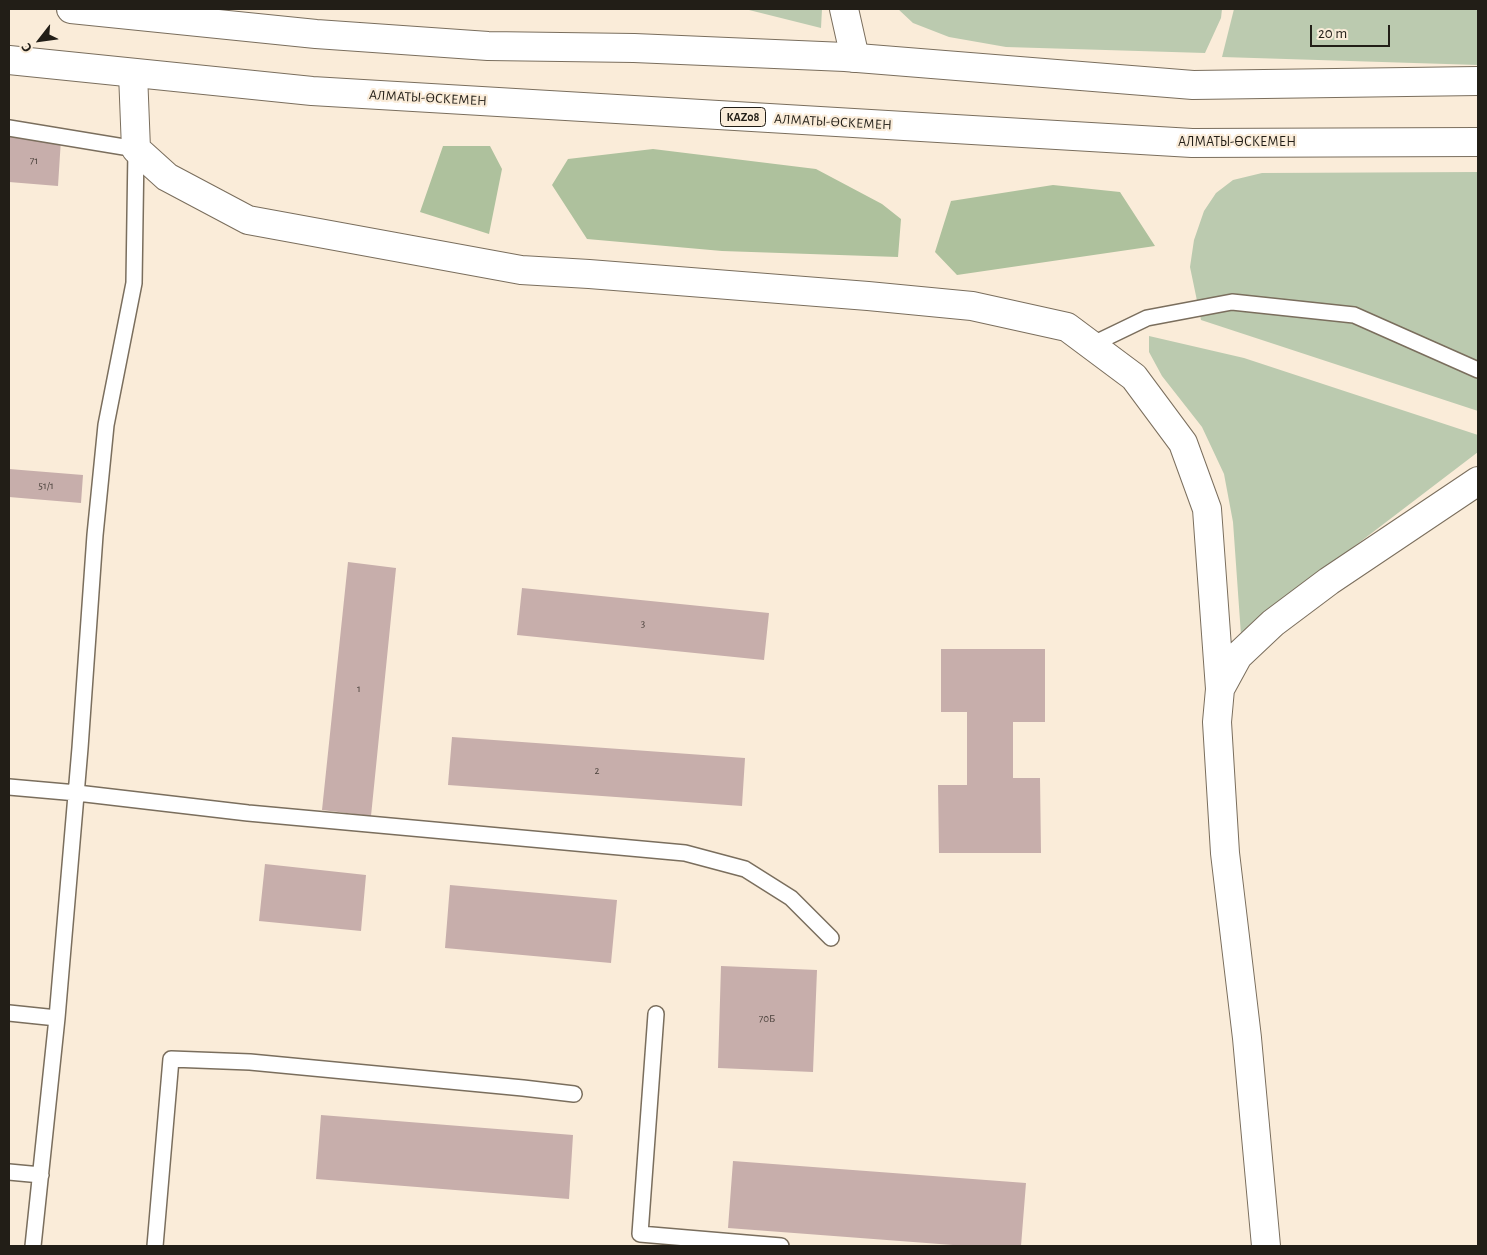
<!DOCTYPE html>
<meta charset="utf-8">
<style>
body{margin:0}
#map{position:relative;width:1487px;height:1255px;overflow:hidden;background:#faecd9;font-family:"Alegreya Sans",sans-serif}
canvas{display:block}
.frame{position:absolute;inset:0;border:10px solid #221e17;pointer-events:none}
.north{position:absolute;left:15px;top:15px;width:50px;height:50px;-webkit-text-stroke:4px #faecd9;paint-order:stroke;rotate:240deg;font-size:14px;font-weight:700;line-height:20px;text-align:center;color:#221e17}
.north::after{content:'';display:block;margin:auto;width:18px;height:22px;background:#221e17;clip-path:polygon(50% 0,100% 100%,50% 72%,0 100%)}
.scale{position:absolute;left:1310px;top:25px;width:80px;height:22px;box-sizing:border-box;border:2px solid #221e17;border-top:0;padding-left:6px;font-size:15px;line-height:18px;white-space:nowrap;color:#221e17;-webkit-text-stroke:4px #faecd9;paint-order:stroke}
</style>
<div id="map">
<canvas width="1487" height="1255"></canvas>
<div class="frame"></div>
<div class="north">С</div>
<div class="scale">20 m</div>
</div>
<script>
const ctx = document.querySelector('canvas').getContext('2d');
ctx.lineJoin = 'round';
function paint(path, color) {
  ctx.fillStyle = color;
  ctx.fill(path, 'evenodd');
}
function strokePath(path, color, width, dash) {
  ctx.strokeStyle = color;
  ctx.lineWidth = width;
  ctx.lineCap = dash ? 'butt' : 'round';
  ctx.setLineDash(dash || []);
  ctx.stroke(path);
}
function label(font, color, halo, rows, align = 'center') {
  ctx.font = font + ' "Alegreya Sans",sans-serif';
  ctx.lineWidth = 4.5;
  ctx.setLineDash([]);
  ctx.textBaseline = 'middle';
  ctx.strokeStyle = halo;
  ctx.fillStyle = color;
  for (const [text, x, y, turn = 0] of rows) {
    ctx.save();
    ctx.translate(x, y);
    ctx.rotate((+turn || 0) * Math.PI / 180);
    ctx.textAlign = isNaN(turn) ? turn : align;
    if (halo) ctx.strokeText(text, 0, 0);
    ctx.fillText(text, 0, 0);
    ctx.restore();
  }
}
paint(new Path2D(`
 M740,9H822L821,28L749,10Z
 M898,9H1222L1221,18L1205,53L1006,47L949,37L913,23Z
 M1234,9H1478V65L1222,57Z
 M1478,172V411L1201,320L1190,267L1194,240L1204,211L1216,193L1233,180L1262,173Z
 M1149,336L1244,358L1478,435V452L1276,606L1241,635L1233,522L1224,474L1202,427L1162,376L1149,352Z`), '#bbcaaf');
paint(new Path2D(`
 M443,146H490L502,169L489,234L420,212Z
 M653,149L816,169L882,204L901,219L898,257L722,251L587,239L552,185L568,159Z
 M1053,185L1120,192L1155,246L957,275L935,252L951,201Z`), '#aec19d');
paint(new Path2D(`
 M9,135L61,139L58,186L9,182Z
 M9,469L83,475L81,503L9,497Z
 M348,562L396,568L371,816L322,810Z
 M522,588L769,613L764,660L517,635Z
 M941,649H1045V722H1013V778H1040L1041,853H939L938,785H967V712H941Z
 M452,737L745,758L742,806L448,785Z
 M265,864L366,875L361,931L259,921Z
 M450,885L617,900L611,963L445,948Z
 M721,966L817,970L813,1072L718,1068Z
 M321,1115L573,1135L569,1199L316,1179Z
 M733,1161L1026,1183L1021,1246H966L728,1228Z`), '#c7aeab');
const service = new Path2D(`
 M9,128L136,149L134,283L106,425L95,535L80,748L57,1018
 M1091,345L1147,318L1232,302L1354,315L1478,370
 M9,787L77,793L248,813L685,853L745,869L791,898L831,938
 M9,1013L57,1018L33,1246
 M656,1014L640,1234L781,1246
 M9,1172L41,1175
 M155,1246L171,1059L250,1062L523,1088L574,1094`);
const minor = new Path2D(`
 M133,73L136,149L167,177L248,220L521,270L589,274L868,296L972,306L1067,327L1134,377L1183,443L1207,509L1220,689L1217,722L1225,853L1247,1038L1266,1246
 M1220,689L1238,656L1273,623L1329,581L1478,481`);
const tertiary = new Path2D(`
 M844,9L855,58`);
const trunk = new Path2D(`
 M71,9L316,34L488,46L634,48L845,57L1193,85L1478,81
 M9,60L312,91L1192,143L1478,142`);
strokePath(service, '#7a6e5d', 18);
strokePath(minor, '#7a6e5d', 30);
strokePath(tertiary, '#7a6e5d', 30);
strokePath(trunk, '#7a6e5d', 30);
strokePath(service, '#fff', 15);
strokePath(minor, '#fff', 28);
strokePath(tertiary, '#fff', 28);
strokePath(trunk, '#fff', 28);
label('11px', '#4b423c', null, [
 ["71",34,161],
 ["51/1",46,486],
 ["3",643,624],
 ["1",359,689],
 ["2",597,771],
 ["70Б",767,1019]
]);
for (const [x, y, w] of [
 [743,117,45]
]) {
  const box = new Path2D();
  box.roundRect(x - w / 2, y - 9.5, w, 19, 4);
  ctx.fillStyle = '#faecd9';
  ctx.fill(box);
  strokePath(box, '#221e17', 1);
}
label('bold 12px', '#221e17', null, [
 ["KAZ08",743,117]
]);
label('14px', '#221e17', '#faecd9', [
 ["АЛМАТЫ-ӨСКЕМЕН",428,98,3],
 ["АЛМАТЫ-ӨСКЕМЕН",833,122,3],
 ["АЛМАТЫ-ӨСКЕМЕН",1237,142]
]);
</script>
